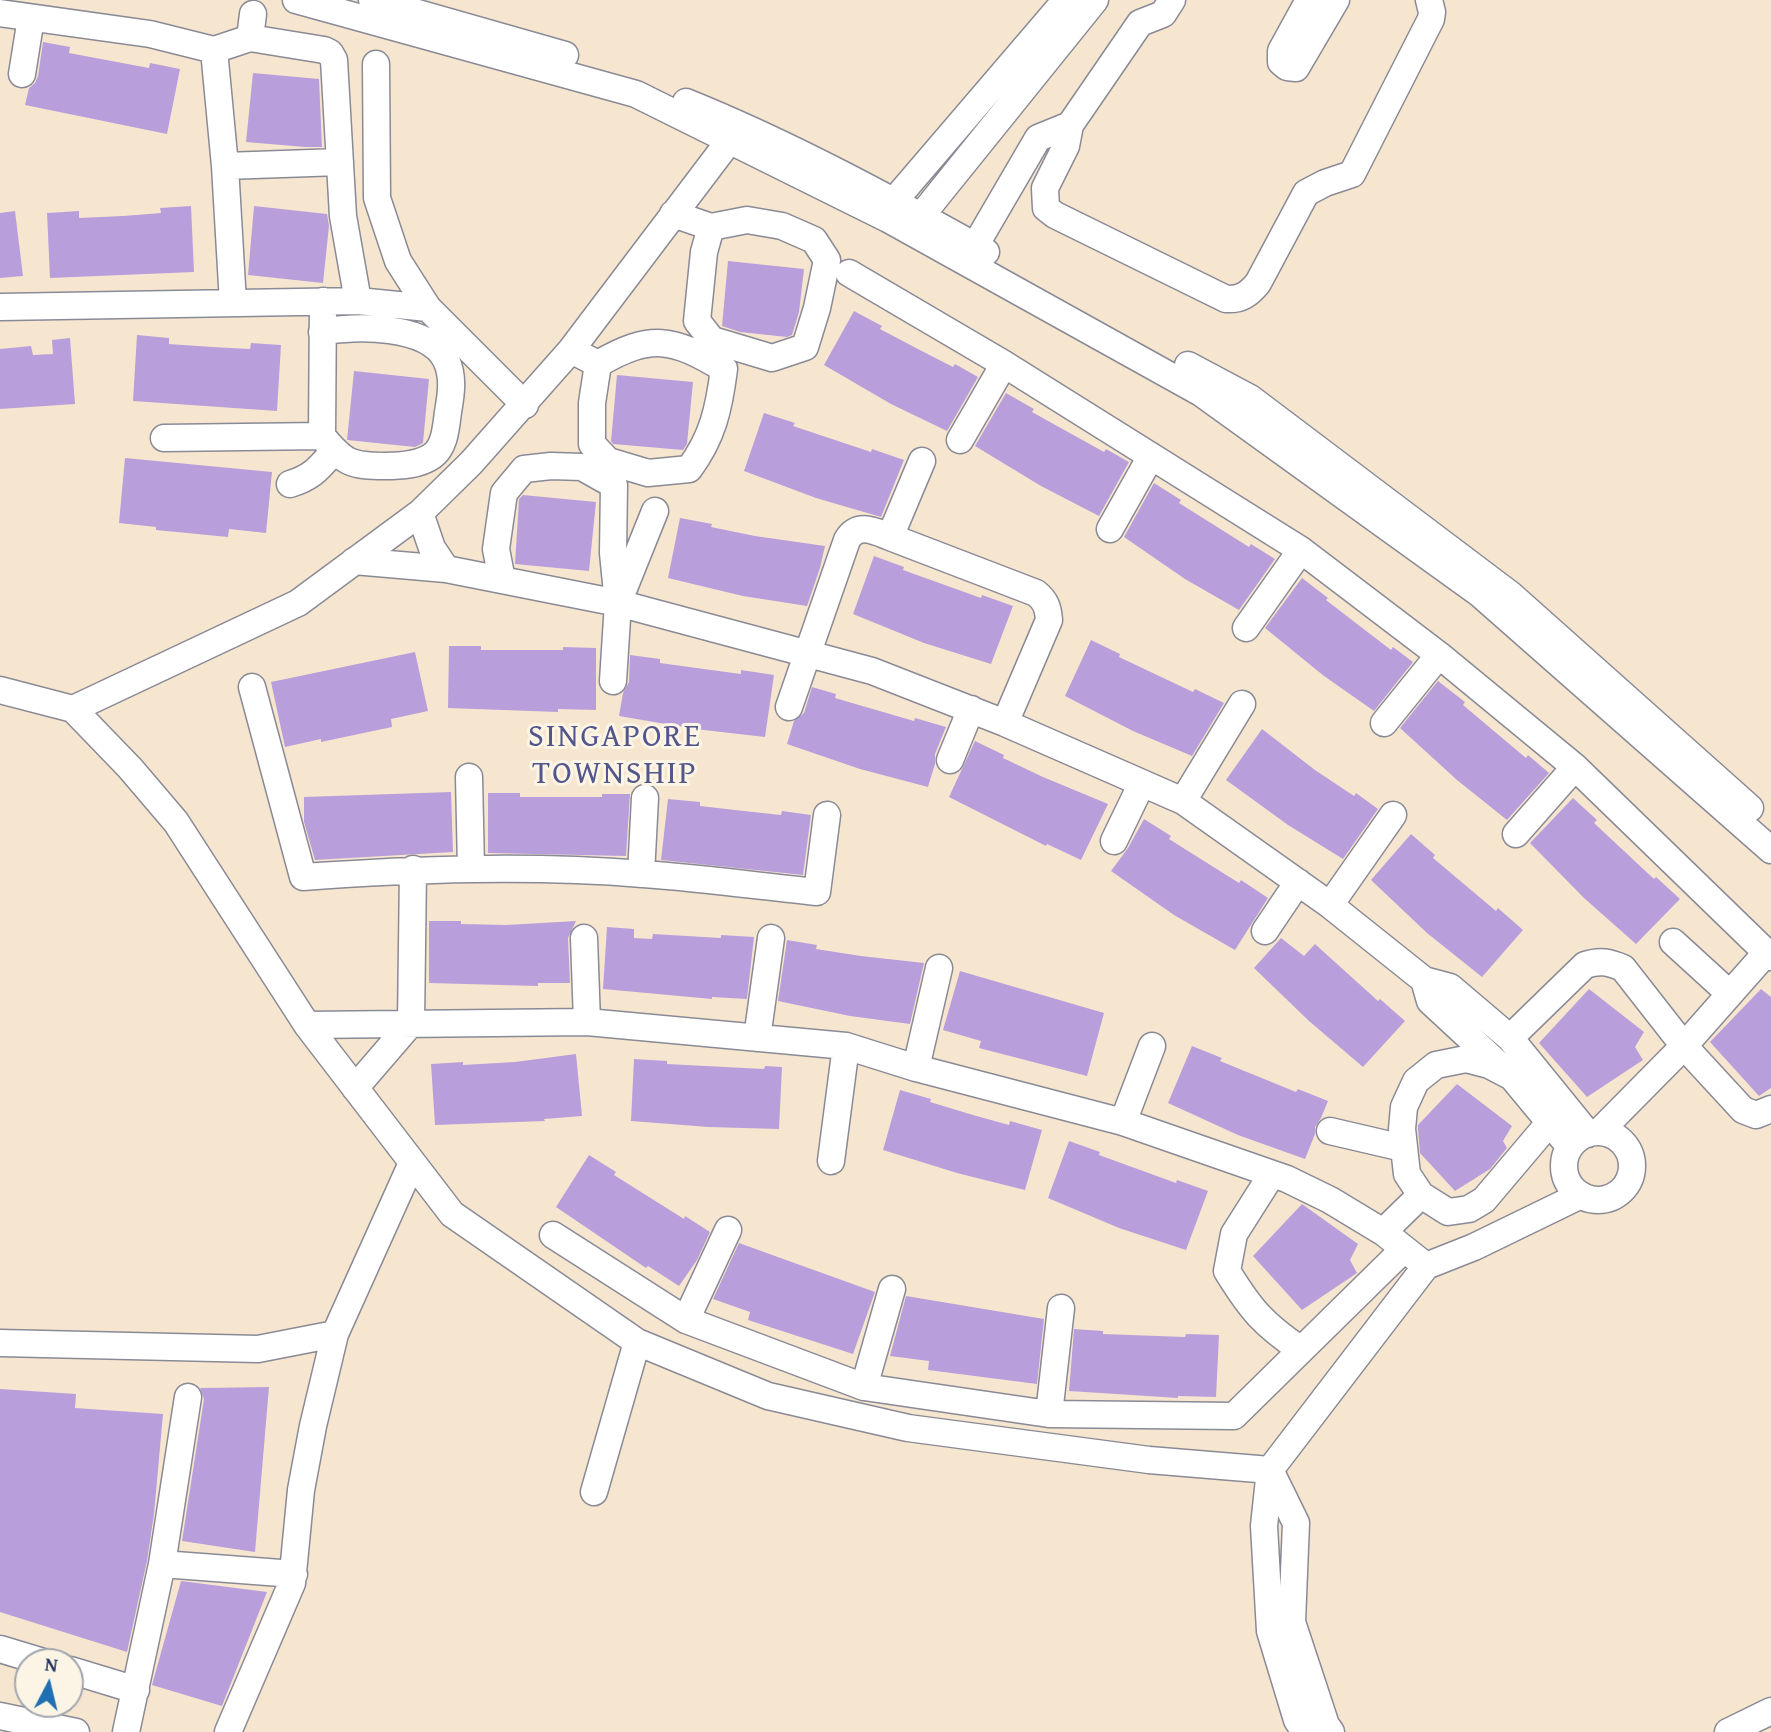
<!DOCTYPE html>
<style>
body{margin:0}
#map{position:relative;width:1771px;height:1732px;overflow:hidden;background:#f7e6cf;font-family:"Gentium Book Plus",serif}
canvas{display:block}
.north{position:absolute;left:14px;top:1648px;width:70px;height:70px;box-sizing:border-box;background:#fcf5e5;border:2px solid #a2a6af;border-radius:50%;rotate:7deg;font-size:19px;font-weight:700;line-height:28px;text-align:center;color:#1b2f5e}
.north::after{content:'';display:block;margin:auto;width:24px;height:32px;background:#1f6fb2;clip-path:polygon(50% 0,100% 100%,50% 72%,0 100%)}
</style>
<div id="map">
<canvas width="1771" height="1732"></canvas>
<div class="north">N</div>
</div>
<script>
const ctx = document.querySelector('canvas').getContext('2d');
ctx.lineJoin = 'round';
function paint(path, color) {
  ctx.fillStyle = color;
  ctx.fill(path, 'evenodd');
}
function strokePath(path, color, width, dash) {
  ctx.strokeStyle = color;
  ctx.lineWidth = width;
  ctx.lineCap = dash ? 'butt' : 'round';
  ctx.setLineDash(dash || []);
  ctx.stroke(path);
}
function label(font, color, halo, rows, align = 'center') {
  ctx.font = font + ' "Gentium Book Plus",serif';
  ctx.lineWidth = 6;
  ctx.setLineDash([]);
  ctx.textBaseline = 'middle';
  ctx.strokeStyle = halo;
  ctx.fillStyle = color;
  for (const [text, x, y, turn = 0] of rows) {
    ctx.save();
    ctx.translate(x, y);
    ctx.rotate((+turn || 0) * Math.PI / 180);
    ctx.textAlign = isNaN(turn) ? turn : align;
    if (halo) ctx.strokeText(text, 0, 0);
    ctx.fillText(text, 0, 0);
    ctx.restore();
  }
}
paint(new Path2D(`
 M43,42L70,47L69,53L149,68L150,63L180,69L167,134L25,105L29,88L35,83L38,76Z
 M253,73L319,79L322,147H305L246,142Z
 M191,206L194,272L50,278L47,213L79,211V218L123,216L161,213L160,208Z
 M254,206L327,214L329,226L323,283L248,275Z
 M15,211L23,276L0,278V213Z
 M728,261L804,269L799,312L792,335L787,337L740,332L722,326Z
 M854,311L882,326L880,329L916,348L953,367L955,364L978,377L947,431L891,404L824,365Z
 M137,335L169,338V344L212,347L250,349L251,343L281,345L277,411L133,401Z
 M70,338L75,404L0,409V349L31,346L33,355L53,354L52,340Z
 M354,371L429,379L423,443L415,447L347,440Z
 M617,375L693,382L687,444L683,450L613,444L611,441Z
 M1006,393L1034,409L1032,412L1104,452L1106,449L1129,462L1099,516L1041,486L975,446Z
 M764,413L795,423L793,426L871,452L872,449L904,460L881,517L816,498L744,471Z
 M125,458L272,472L266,533L229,529L228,537L156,530V527L119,523Z
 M1154,483L1181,500L1179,503L1249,547L1251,544L1275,559L1239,610L1185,579L1124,537Z
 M523,495L596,502L589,571L515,564L519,499Z
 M680,518L712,524L711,527L755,536L825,546L820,568L807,606L743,596L668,578Z
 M874,556L904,567L903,570L981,598L982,595L1013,606L991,664L924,643L853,614Z
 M1302,578L1328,598L1326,600L1361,627L1391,650L1393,647L1413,662L1374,711L1324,676L1265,628Z
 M1091,640L1120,654L1119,657L1193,692L1195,689L1224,703L1192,756L1133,731L1065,696Z
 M449,646H481V650H563V647L596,648V710L558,709V712L448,708Z
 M415,652L428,711L391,719L392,727L321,742V739L285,747L271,682Z
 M630,655L660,659V663L704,669L741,674V670L774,675L765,737L695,729L619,716L623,693L629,682Z
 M1438,681L1465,702L1463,705L1526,758L1528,755L1549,773L1507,820L1457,780L1400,728Z
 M812,687L836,694L835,698L914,721L915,718L946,727L935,754V764L928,787L860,769L787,744L794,721L804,713Z
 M1262,729L1315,770L1354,796L1356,793L1378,809L1343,859L1288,825L1226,780Z
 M975,741L1004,755L1003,758L1043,777L1108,804L1081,860L1047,844L1046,846L949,797Z
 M451,792L453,852L315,860L304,822V797Z
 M488,793H520V797H602V794H630L626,856L488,853Z
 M1573,798L1597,820L1594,823L1654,879L1656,877L1680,899L1636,944L1584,898L1530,843Z
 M668,799L700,802V806L744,811L781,815L782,811L811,815L803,875L661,860Z
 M1144,819L1171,836L1169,839L1239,883L1241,880L1268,898L1235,950L1174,915L1111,871L1128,848Z
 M1411,834L1435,855L1433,858L1496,911L1498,908L1523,930L1482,977L1427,933L1371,880Z
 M429,921H461V924L506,925L576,921L568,938L570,983H538V986L429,983Z
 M607,927L634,929V938L652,939L653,934L721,938V935L754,937L747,999L712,997V999L603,989Z
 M1281,938L1304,956L1315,944L1378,1001L1380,999L1405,1021L1363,1067L1309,1021L1254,968Z
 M787,940L817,945L816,949L861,956L924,963L910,1024L850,1016L778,1001Z
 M960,971L1104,1013L1087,1076L979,1048L981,1041L943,1030Z
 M1589,989L1644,1032L1635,1047L1643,1060L1587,1097L1539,1043Z
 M1761,989L1771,997V1088L1759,1096L1710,1042Z
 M1192,1046L1222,1058L1220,1061L1296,1092L1298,1089L1328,1101L1321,1118L1315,1127V1134L1305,1159L1238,1135L1168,1103Z
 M576,1054L582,1116L544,1119L545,1121L435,1125L431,1064L463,1062V1065L515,1062Z
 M634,1059L667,1061V1064L764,1069L765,1066L782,1067L779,1129L708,1127L631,1121Z
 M1457,1084L1512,1126L1503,1141L1507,1148L1490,1169L1455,1191L1420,1153L1418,1129V1125Z
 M900,1090L931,1099L930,1102L973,1115L1009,1125L1010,1121L1042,1130L1025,1190L957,1173L883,1150Z
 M1069,1141L1100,1152L1099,1155L1176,1183L1177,1180L1208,1191L1186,1250L1119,1228L1048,1198Z
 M589,1155L616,1172L614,1175L684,1219L685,1216L710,1232L697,1260L679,1286L648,1266L646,1268L556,1207Z
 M1302,1204L1358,1244L1350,1260L1357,1273L1302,1310L1253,1256Z
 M739,1243L875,1292L853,1354L748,1320L750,1312L713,1299Z
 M906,1296L1044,1319L1037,1384L928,1370L929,1361L890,1356Z
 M1074,1329L1103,1331V1334L1185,1337L1186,1334L1219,1335L1216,1397L1178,1396V1398L1069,1391Z
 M269,1387L255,1552L182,1541L204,1399L200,1388Z
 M0,1389L76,1394L75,1408L163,1414L154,1514L147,1561L127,1652L0,1612Z
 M181,1581L267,1592L222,1706L152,1685Z`), '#b89fdb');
const minor = new Path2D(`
 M296,0L636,94L888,219L1201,393L1480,594L1771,850
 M372,0L565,55
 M1172,0L1163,14L1140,23L1070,125L1066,146L1045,188L1046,208L1055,215L1226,299C1241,300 1249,294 1258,283L1306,193L1325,183L1352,174L1431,19L1432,12L1429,0
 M1309,0L1281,51V62L1287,67L1296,68L1336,0
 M0,13L150,34L214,50L250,38L253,14
 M250,38L324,50L330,53L334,60L343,216L358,301
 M214,50L225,166L233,303
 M376,64L377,198L398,261L428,308L525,405
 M22,74L31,18
 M686,102C790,144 889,198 986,252
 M225,166L340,162
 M894,201L1066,0
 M673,214L711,227L747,220L782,226L814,240L827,260L817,308L805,347L772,358L712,340L697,321L704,252L711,227
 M921,216L1095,0
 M975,246L1038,138L1070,125
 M849,273L1004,364L1301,550L1439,655L1575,767L1771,957
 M0,307L358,301L428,308
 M322,332C355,325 429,325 446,360C454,376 451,395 448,412C446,427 445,447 432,456C419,465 401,466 385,466C351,466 344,463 322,436L323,301
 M571,350L598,364C651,333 673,338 724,369C719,408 713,437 689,469L648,473L608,461L592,444V403L598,364
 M1188,365L1250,398L1511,595L1750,808
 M164,438L322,436
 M960,440L1004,364
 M290,484C313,477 319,468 334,451
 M420,513L432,548L446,569L618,603L872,671L1005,723L1183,801L1330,905L1424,980L1450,987L1510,1038L1588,1134
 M1110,529L1151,456
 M890,537L1036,593C1046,601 1048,608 1049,620L1005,723
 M354,561L446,569
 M502,580L496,549L504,493L524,469L551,466L582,467L614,485L613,553L618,603
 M1246,628L1301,550
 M613,681L618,603L655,511
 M252,687L303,877C416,869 529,865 643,874C701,878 759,886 817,892L827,815
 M0,690L73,709L130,768L176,822L307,1025L452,1214L637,1342L768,1396L908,1428L1149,1460L1270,1470
 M789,707L847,540C858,522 874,531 890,537L922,461
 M73,709L298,603L420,513L471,463L571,350L739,128
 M1384,723L1439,655
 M950,760L971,709
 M469,777L471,868
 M1183,801L1242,704
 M1516,834L1575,767
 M1114,841L1142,783
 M641,874L645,798
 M1330,905L1393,815
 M1265,931L1298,882
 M584,938L587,1022
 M1673,942L1730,994
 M1424,980L1430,1001L1512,1077L1570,1147
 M307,1025L587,1022L846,1046L916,1068L1123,1122L1287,1179L1330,1200L1383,1232L1426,1266
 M757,1038L771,938
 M1510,1038L1585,965C1600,960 1609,962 1623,968L1684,1046L1743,1110L1756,1115L1771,1109
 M916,1068L939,968
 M1512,1077L1489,1065L1466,1059L1436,1065L1416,1081L1404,1107L1402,1129L1407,1174L1421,1195L1448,1212L1469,1209L1484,1200L1550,1122
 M355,1088L411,1023L413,869
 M1123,1122L1152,1046
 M1330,1131L1403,1148
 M1599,1132L1684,1046L1766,953
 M1564 1166a34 34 0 1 1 68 0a34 34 0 1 1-68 0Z
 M831,1161L846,1046
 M1272,1174L1234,1234L1227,1271C1251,1310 1263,1324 1301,1350
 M1383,1232L1421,1195
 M553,1235L686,1320L864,1387L1049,1414L1234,1416L1404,1249
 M686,1320L728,1230
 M0,1343L258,1349L335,1334L412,1163
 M864,1387L892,1289
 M1049,1414L1061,1308
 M1270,1470L1296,1523L1292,1622L1326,1725L1331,1732
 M594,1492L637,1342
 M162,1564L294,1574
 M0,1649L43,1662
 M70,1670L136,1690
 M0,1716L76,1732
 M126,1732L162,1564L188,1397
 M228,1732L292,1583L301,1490L313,1426L335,1334
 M1305,1732L1297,1720L1270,1631L1264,1526L1270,1470L1426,1266L1474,1247L1581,1195
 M1728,1732L1771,1711`);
strokePath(minor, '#898a96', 29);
strokePath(minor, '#fff', 26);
ctx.letterSpacing = '2px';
label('32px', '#52568a', '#fcf5e5', [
 ["SINGAPORE",615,738],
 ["TOWNSHIP",615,775]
]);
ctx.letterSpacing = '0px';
</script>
